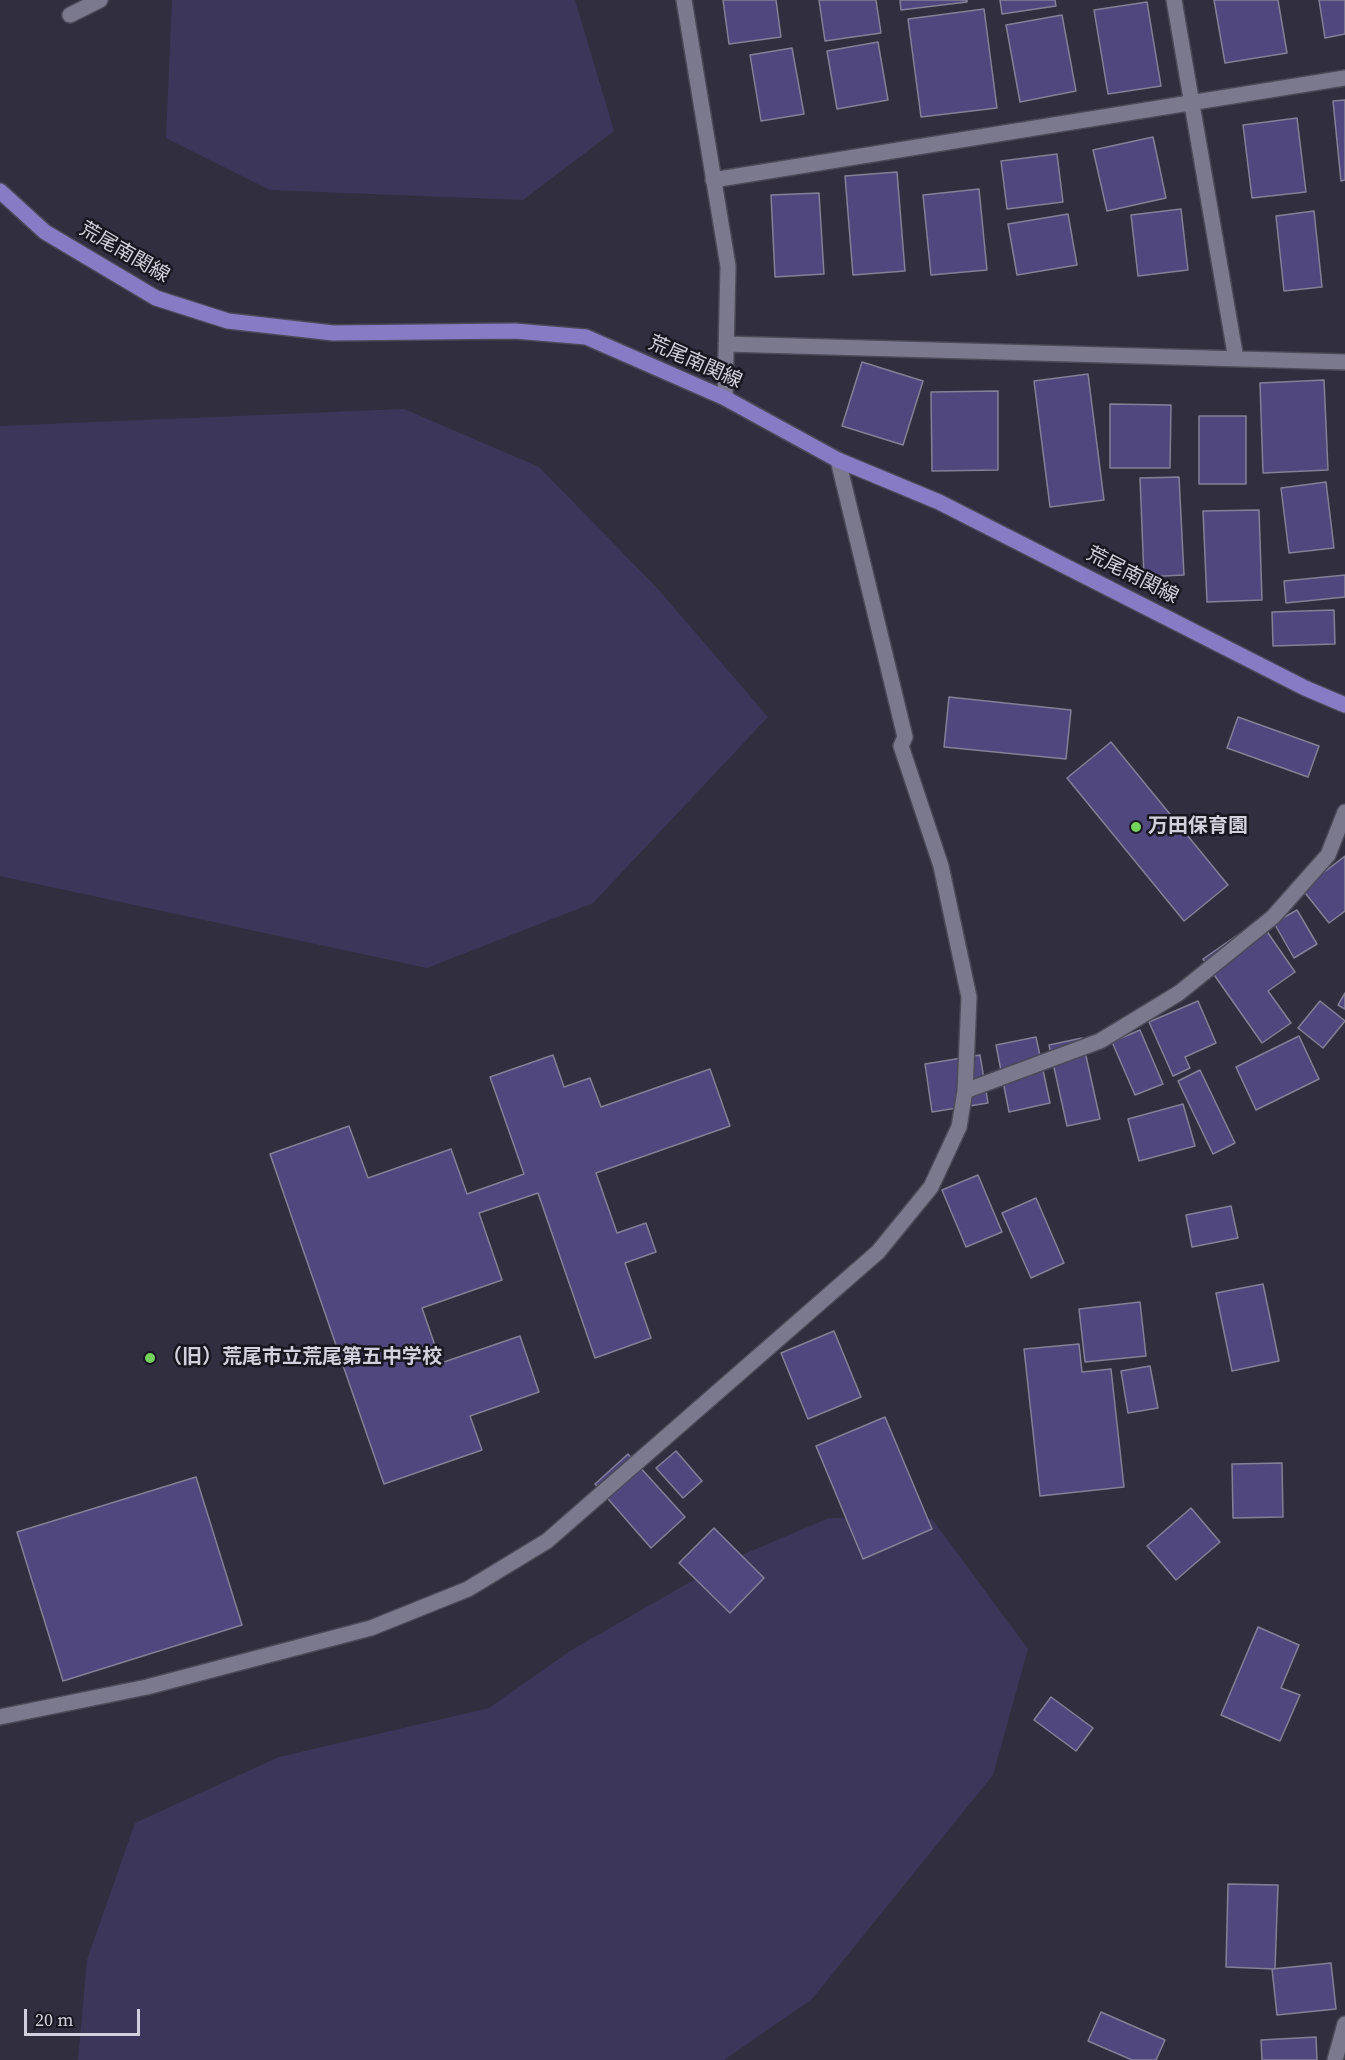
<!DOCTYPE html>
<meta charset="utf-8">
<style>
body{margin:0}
#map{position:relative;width:1345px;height:2060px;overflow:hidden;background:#302e3f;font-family:"Source Serif 4",serif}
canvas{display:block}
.scale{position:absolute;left:24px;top:2009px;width:116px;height:27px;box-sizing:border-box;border:3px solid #d1d0dc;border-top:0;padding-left:8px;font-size:18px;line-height:21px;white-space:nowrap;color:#d1d0dc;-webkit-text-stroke:4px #18171f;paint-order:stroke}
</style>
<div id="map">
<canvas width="1345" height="2060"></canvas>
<div class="scale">20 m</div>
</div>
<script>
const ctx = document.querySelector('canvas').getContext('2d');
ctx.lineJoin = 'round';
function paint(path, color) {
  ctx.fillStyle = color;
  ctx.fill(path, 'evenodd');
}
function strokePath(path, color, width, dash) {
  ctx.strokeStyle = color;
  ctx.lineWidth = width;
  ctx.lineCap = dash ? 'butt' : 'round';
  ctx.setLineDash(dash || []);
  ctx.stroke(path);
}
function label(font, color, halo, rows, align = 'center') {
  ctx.font = font + ' "Source Serif 4","Noto Sans JP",serif';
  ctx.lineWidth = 5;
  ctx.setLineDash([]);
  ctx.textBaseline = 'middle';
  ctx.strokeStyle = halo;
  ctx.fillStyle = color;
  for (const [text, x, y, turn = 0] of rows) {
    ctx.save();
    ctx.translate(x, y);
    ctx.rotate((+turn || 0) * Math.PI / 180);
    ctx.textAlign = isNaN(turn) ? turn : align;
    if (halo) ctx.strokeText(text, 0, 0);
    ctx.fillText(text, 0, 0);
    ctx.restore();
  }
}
paint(new Path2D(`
 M172,0H575L614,131L523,200L270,190L166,138Z
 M404,409L539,467L657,588L768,717L593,903L427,968L0,876V426Z
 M829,1518L932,1519L1028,1649L993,1775L812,1999L724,2060H78L87,1960L135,1823L279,1757L489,1708L570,1651L723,1563Z`), '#3c375a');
const building = new Path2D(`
 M723,0H776L781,37L729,44Z
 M819,0H876L881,33L825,41Z
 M900,0H967V2L901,10Z
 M1000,0H1055L1056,6L1002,14Z
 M1214,0H1278L1287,53L1225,63Z
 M1319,0H1345V34L1325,38Z
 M1147,2L1161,86L1108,94L1094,10Z
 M984,9L997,108L921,117L908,19Z
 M1062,15L1076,91L1020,102L1006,25Z
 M878,42L888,100L837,109L827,51Z
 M792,48L804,114L761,121L750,55Z
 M1345,100V180L1341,181L1333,101Z
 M1297,118L1306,192L1252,198L1243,125Z
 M1153,137L1166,198L1107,211L1093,150Z
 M1057,154L1063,202L1007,209L1001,161Z
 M897,172L905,271L853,275L845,176Z
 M979,189L987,270L931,275L923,195Z
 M819,193L824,274L775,277L771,195Z
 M1181,209L1188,270L1138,276L1131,215Z
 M1314,211L1322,287L1284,291L1276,216Z
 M1068,214L1077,265L1017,275L1008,224Z
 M862,362L923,381L903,445L842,426Z
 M1088,374L1104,500L1050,507L1034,381Z
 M1324,380L1328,470L1263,473L1260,383Z
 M998,391V470L932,471L931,392Z
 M1110,404L1171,405L1170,468H1110Z
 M1199,416H1246V484H1199Z
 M1179,477L1184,575L1144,577L1140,478Z
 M1326,482L1334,548L1289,553L1281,488Z
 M1259,510L1262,600L1207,602L1203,511Z
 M1345,575V597L1286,603L1284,581Z
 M1334,610L1335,644L1273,646L1272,612Z
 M949,697L1071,710L1066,759L944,747Z
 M1238,717L1319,746L1308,777L1227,748Z
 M1111,742L1228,885L1184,921L1067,778Z
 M1345,856V911L1329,923L1302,889Z
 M1297,910L1317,944L1294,958L1274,923Z
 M1259,920L1295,972L1268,991L1291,1023L1262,1043L1203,959Z
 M1345,993V1009L1338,1005Z
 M1198,1001L1216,1043L1185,1057L1190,1068L1173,1076L1149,1022Z
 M1320,1001L1345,1021L1323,1048L1298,1028Z
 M1140,1030L1163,1084L1135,1095L1112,1042Z
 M1299,1036L1319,1079L1256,1110L1236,1067Z
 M1036,1037L1050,1103L1009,1112L996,1045Z
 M1082,1038L1100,1119L1067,1126L1049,1045Z
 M553,1055L564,1087L590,1078L601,1107L710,1069L730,1126L596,1173L617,1233L646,1223L656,1252L625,1263L651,1338L595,1358L538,1193L479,1213L502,1280L422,1308L441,1363L520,1336L539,1392L470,1416L482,1450L384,1484L270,1154L349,1126L368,1178L451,1149L467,1194L524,1174L490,1077Z
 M980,1055L988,1103L932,1112L925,1064Z
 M1200,1070L1235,1143L1213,1154L1178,1081Z
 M1183,1104L1195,1146L1139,1161L1128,1119Z
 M978,1175L1002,1232L966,1247L942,1190Z
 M1036,1198L1064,1263L1031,1278L1002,1213Z
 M1231,1206L1238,1238L1192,1247L1186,1215Z
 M1263,1284L1279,1361L1232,1371L1216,1293Z
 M1140,1302L1146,1356L1085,1362L1079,1309Z
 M834,1331L861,1397L808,1419L781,1353Z
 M1079,1344L1082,1372L1111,1369L1124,1487L1040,1496L1024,1349Z
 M1150,1366L1158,1408L1128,1413L1121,1371Z
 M885,1417L932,1529L863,1559L816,1446Z
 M676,1451L702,1481L683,1498L656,1468Z
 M628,1454L685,1517L651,1548L595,1484Z
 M1282,1463L1283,1517L1233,1518L1232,1464Z
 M196,1477L242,1625L63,1681L17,1532Z
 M1191,1508L1220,1542L1176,1580L1147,1546Z
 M714,1528L764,1578L730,1613L679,1563Z
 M1258,1627L1299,1645L1281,1688L1300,1695L1280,1741L1221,1715Z
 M1051,1697L1093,1728L1076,1751L1034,1720Z
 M1228,1884L1278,1885L1275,1969L1226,1967Z
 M1331,1963L1336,2009L1277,2015L1272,1969Z
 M1101,2012L1165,2040L1156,2060H1132L1088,2041Z
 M1316,2037L1317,2060H1262L1261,2040Z`);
paint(building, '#50477e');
strokePath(building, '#838196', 1.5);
const minor = new Path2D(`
 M684,0L728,266L725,398
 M1174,0L1236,359
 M70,15L100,0
 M713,180L1345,78
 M726,344L1345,362
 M965,1091L1100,1041L1179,993L1273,917L1328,855L1345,812
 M0,1717L147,1687L371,1628L468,1589L547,1541L878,1252L931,1187L959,1127L965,1091L969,997L941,866L901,746L905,737L838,460
 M1335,2060L1345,2024`);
const major = new Path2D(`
 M0,191L45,232L156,298L228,321L333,333L515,331L586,337L725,398L838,460L939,502L1305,688L1345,705`);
strokePath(minor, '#4c4a59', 18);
strokePath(major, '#4c4a59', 18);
strokePath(minor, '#7b798d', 15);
strokePath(major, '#887bc5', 15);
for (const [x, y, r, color] of [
 [1136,827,6,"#73d25c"],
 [150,1358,6,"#73d25c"]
]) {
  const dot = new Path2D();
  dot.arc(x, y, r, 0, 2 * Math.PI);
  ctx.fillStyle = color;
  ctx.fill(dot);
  strokePath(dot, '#18171f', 2);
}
label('20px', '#d1d0dc', '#18171f', [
 ["荒尾南関線",124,253,30],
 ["荒尾南関線",695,363,24],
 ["荒尾南関線",1132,576,27]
]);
label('bold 20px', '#d1d0dc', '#18171f', [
 ["万田保育園",1148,827],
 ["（旧）荒尾市立荒尾第五中学校",162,1358]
], 'left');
</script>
